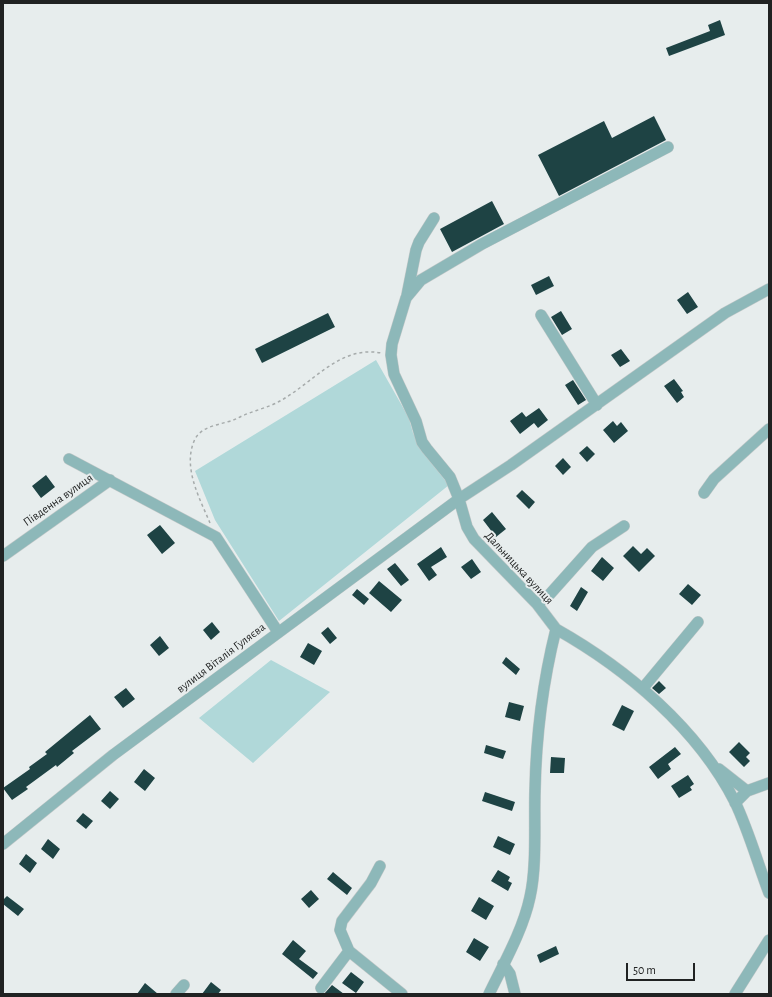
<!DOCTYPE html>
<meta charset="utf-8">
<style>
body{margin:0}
#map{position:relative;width:772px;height:997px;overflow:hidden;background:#e7eded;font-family:"Alegreya Sans",sans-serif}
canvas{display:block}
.frame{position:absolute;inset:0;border:4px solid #202222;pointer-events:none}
.scale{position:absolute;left:626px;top:963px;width:69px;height:18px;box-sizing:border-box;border:2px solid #202222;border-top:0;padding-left:5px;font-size:12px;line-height:14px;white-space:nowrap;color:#202222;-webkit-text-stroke:3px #e7eded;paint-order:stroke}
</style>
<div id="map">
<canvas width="772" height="997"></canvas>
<div class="frame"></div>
<div class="scale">50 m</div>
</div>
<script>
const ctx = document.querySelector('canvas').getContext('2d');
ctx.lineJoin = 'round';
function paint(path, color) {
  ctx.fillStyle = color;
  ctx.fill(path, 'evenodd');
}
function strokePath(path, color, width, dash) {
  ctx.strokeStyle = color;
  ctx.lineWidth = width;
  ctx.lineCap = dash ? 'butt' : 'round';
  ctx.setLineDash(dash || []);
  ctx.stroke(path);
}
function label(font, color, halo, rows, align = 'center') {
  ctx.font = font + ' "Alegreya Sans",sans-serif';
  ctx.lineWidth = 4;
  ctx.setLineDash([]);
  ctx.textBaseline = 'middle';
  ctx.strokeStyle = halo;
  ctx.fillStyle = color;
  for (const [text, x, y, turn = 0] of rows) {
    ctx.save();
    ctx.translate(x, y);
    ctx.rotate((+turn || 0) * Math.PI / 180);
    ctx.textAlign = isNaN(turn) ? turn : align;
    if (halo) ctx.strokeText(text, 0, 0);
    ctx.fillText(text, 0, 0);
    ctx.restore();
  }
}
paint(new Path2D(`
 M376,360L409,418L413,433L425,455L449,485L279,621L215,520L195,471Z
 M271,660L330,692L253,763L199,718Z`), '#b0d8d9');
paint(new Path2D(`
 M720,20L725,35L669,56L666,48L710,31L708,25Z
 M654,116L666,140L559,196L538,155L604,121L612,138Z
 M492,201L504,224L452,252L440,229Z
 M549,276L554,286L536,295L531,285Z
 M688,292L698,307L687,314L677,300Z
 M561,311L572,329L562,335L551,317Z
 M328,313L335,327L262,363L255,349Z
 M621,349L630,361L620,367L611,355Z
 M674,379L683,391L681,392L684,397L677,403L664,386Z
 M573,380L586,400L578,405L565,385Z
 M539,408L548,420L538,428L534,423L520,434L510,421L522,412L526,417Z
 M613,421L617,426L621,422L628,431L614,443L603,430Z
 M587,446L595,454L587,462L579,453Z
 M563,458L571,467L563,475L555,466Z
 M46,475L55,487L41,498L32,486Z
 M522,490L535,502L529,509L516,496Z
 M492,512L506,529L496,537L483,520Z
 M160,525L175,543L162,554L147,535Z
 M633,546L641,554L647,548L655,556L639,572L623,556Z
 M441,547L447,557L431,567L437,575L429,581L417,564Z
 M602,557L614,568L603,581L591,571Z
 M472,559L481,572L471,579L461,567Z
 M395,563L409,580L401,586L387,569Z
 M379,581L402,600L391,612L369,593Z
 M688,584L701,595L692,605L679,594Z
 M581,587L588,592L577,611L570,606Z
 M357,589L369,599L364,605L352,595Z
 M212,622L220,632L211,640L203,630Z
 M328,627L337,638L330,644L321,633Z
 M160,636L169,648L159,656L150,645Z
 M308,643L322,651L314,665L300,657Z
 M506,657L520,669L516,675L502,663Z
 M659,681L666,688L659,694L652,688Z
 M126,688L135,699L123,708L114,697Z
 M509,702L524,706L520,721L505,717Z
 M622,705L634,711L624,731L612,725Z
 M90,715L101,729L72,751L74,753L57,767L56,765L26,787L28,789L12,800L3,788L30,769L29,767L47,754L45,752Z
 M739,742L750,753L746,757L750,761L744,767L729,752Z
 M486,745L506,751L503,759L484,753Z
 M675,747L681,754L668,764L671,769L658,779L649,767Z
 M551,757L565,758L564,773H550Z
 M144,769L155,778L145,791L134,782Z
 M688,775L694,784L690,787L692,790L679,798L671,786Z
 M110,791L119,799L110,809L101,801Z
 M485,792L515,802L512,811L482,801Z
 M83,813L93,821L86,829L76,821Z
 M498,836L515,844L510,855L493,847Z
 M48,839L60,849L53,859L41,849Z
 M26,854L37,863L30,873L19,864Z
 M498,870L510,877L508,881L512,883L508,891L491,881Z
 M333,872L352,888L347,895L327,879Z
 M311,890L319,899L309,908L301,899Z
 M7,896L24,909L18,916L3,904V900Z
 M479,897L494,906L486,920L471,911Z
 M474,938L489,947L480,961L466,952Z
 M293,940L306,951L299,959L318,973L313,979L282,954Z
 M556,946L559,954L540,963L537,955Z
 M351,972L364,982L356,993L342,983Z
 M211,982L221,990L218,994H202Z
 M145,983L158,994H137Z
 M332,985L344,994H324Z`), '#1e4344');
const minor = new Path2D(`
 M407,295L416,250L419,242L434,218
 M541,315L597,405
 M69,459L216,537L278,632
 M704,493L714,479L769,429
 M3,556L110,480
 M537,604L550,594L592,547L624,526
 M556,629C627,669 698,729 735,802C748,829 758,864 769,893
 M643,688L698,622
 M719,769L747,791
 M735,803L747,791L769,783
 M3,844L113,755L459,499L450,477L427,449L422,442L416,421L394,374L391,355L392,344L406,298L421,280L482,244L668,147
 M380,866L371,883L342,921L340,930L349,951L402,994
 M503,964L510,974L515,994
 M321,988L349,951
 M176,994L184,985
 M489,994C504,963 523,930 530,897C537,866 534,823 535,791C536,737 543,681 556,629L537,604L474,539L467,527L459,499L511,465L725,313L769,289
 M735,994L769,940`);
strokePath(minor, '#c3c8c8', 12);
strokePath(new Path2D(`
 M210,523C199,497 182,466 195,439C203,424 224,425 238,418C251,411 268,408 280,401C313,383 340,345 381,353`), '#a6abab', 1.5, [3, 3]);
strokePath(minor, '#8db8b9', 11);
label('12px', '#202222', '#e7eded', [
 ["Південна вулиця",58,500,-35],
 ["Дальницька вулиця",519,568,47],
 ["вулиця Віталія Гуляєва",221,658,-37]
]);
</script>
